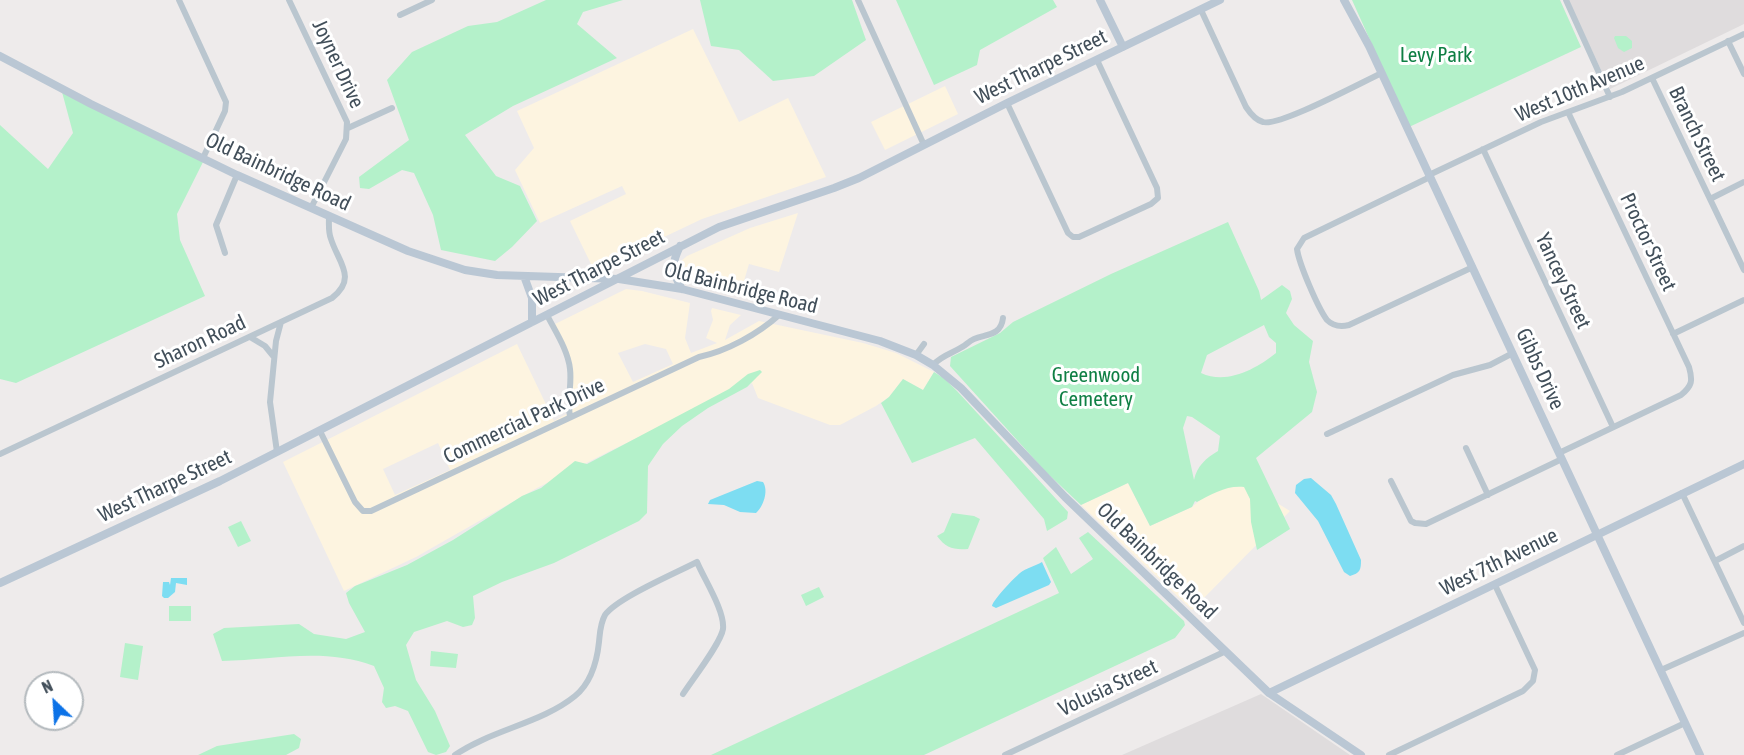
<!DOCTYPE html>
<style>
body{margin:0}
#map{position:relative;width:1744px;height:755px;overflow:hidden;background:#eeebeb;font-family:"Asap Condensed",sans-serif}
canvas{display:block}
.north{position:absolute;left:24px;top:671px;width:60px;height:60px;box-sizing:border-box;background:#fff;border:2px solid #b3b9bd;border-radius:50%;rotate:335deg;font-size:16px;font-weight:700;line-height:24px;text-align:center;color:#424f5a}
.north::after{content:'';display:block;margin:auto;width:21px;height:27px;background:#0c72e7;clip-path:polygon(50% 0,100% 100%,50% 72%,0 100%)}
</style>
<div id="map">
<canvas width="1744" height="755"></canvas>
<div class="north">N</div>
</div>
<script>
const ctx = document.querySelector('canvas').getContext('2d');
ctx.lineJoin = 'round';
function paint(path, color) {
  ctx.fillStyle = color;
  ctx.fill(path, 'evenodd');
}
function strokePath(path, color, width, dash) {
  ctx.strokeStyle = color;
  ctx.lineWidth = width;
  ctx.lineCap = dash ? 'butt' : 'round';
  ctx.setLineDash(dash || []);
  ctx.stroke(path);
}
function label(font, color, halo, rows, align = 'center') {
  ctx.font = font + ' "Asap Condensed",sans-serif';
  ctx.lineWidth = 6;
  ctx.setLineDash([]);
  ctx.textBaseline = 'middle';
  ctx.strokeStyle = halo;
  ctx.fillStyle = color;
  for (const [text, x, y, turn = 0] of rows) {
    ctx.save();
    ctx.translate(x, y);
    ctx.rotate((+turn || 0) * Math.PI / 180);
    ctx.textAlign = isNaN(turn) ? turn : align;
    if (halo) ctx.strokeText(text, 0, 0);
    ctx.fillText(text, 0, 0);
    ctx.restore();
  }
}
paint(new Path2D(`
 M693,29L739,122L788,98L826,177L702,219L643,247L606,268L599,270H589L591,264L570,221L626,194L622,186L540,223L515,170L534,148L517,111Z
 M945,86L958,114L885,150L871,122Z
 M798,213L779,272L749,264L740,294L684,279L680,274L679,266L681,261L687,256L750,228Z
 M626,289L642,291L690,303L685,338L691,353L717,343L706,338L713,320L711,311L712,308L741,315L730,325L725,340L759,321L863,343L896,353L934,372L923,390L903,379L889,397L876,406L840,425H830L758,398L752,383L612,450L537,488L416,557L344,591L283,462L517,344L554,421L572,411L570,390L572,364L555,324ZM645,344L666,349L673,364L633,382L618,353ZM438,443L450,470L395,495L383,469Z
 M1230,474L1290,511L1192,610L1081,505L1128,483L1150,526L1192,507Z`), '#fdf4e0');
paint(new Path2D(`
 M1568,0H1744V24L1610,89Z
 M1261,694L1350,755H1122Z`), '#dfdcdd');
paint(new Path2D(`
 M546,0H623L583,12L577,24L617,58L513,106L465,135L496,176L520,186L537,221L512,247L495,261L441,250L433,215L414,173L402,170L369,189L360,188L359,177L409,140L387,80L412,52L468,26L497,22Z
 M700,0H852L866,40L814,76L773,81L739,50L711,46Z
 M896,0H1053L1057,7L980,50L977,65L934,85Z
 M1352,0H1560L1581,47L1409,127Z
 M1615,36H1626L1632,41V48L1624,52L1618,48L1614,38Z
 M62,92L203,162L177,214L180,240L205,296L16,383L0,379V125L48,169L73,133Z
 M1228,222L1259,291L1261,300L1282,285L1290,291L1292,299L1286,313L1294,325L1313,341L1309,362L1317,392L1312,412L1256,458L1290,529L1257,550L1251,522L1250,499L1244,487C1227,485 1212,494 1197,502L1195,501L1192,507L1150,526L1128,483L1081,505L1045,471L950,366L951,357L1000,333L1013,322L1111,274ZM1264,325L1269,337L1276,343V353C1256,369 1227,385 1201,373L1207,355ZM1187,416L1192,417L1220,436L1218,451C1206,458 1197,466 1194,480L1183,428Z
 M760,370L762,372L747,387L708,408L682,426L663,444L648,466L647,513L639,521L554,563L502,582L473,596L475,618L472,625L463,627L447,621L414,632L406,645L416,680L435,711L450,746L446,752L436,755L428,752L408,711L395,706L386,708L382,702L384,688L374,666C324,647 273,660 222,661L213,634L224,628L299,624L314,634L346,639L365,632L349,603L346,593L355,586L407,565L453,540L522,496L541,488L575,461L587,464L729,389L748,374Z
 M934,372L945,379L957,391L1068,512L1067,519L1047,531L1044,519L975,438L912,463L881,403L889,397L903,379L923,390Z
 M952,513L974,516L980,519L968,549C953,550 946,548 937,536L944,532Z
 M241,521L251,541L238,547L228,527Z
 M1088,532L1184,621L1185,625L1175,638L924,755H711L1059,593L1043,558L1056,547L1071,574L1093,559L1079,538Z
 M819,587L824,597L806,606L801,595Z
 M169,606H191V621H169Z
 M125,643L143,646L138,680L120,677Z
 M431,651L458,654L456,668L430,666Z
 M294,734L301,739L299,748L286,755H198L217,746Z`), '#b4f1ca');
paint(new Path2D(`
 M1311,478L1331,495L1336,504L1361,560C1361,570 1360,573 1350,576L1344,572L1318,521L1295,493L1296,485L1304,479Z
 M757,481L763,482C769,491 763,507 756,513L740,512L724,505L708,504L710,500Z
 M1042,562L1051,582L1049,585L996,608L992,606C993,600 1013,579 1020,573C1026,568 1035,566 1042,562Z
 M171,578H187V585L176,583L175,592L168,598H164L162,596L163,582H169L170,585Z`), '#7dddf2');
strokePath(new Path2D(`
 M179,0L226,102L225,111L203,158
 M289,0L347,122L346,139L311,208
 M858,0L924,145
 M1566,0L1610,97
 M1201,10L1246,107C1250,113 1255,120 1263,122C1279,127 1362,82 1382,73
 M400,15L432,0
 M1728,41L1744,74
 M1652,78L1744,270
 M1007,103L1068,233L1073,237H1079L1151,204L1158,198L1157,188L1097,60
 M348,128L392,108
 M1483,149L1613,427
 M1429,175L1541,122L1622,92L1744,34
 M1430,177L1304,238L1297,249C1299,264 1318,308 1327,320C1333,326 1341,327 1349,325L1473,267
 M1710,199L1744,182
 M225,253L216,225L237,175
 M547,315C555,331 568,350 570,369C572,385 567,399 570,417
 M1673,334L1744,300
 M250,337L265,346L274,357
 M916,355L924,344
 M933,365C942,355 951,354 962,347C966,345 969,341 974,339C986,334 1001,336 1003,318
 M320,431L355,502L363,511H371L699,357C727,351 758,334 779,315
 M1327,434L1453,375L1490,365L1513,353
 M1466,448L1488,495
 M277,452L270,402L276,341L281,322
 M1559,453L1681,395C1692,386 1693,381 1689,367L1568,112
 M0,454L332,298C358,278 338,262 331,239C328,232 329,224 329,216
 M1391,481L1411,521L1415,523L1426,524L1562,459
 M1682,493L1744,623
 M1715,561L1744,546
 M1661,670L1744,633
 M455,755C491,730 542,723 575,696C591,683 597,661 599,642C600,633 600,624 605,615C617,598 676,573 697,562C704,579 725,611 723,629C721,643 692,680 683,694
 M1005,755L1226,651
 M1389,755L1523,691L1533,681L1535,670L1495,585
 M1617,755L1685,723`), '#bac6cf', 6);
strokePath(new Path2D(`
 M1100,0L1123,47
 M1344,0L1369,46L1700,755
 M0,56L91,104L237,175L408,251L465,270L497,275L619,279L682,289L880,341L916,355L933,365L961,388L1065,497L1269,693L1361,755
 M680,246C671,265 671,271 682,289
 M524,276L532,298V322
 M0,583L220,481L719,227L834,188L859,178L1007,103L1220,0
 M1269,693L1744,464`), '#bac7d4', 8);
label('21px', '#0f7f44', '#fff', [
 ["Levy Park",1436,55],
 ["Greenwood",1096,375],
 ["Cemetery",1096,399]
]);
label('21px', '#424f5a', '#fff', [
 ["Joyner Drive",338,64,65],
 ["West Tharpe Street",1041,67,-26],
 ["West 10th Avenue",1580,89,-23],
 ["Branch Street",1697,134,64],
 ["Old Bainbridge Road",278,172,25],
 ["Proctor Street",1648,242,65],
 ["West Tharpe Street",599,268,-27],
 ["Yancey Street",1563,281,65],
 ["Old Bainbridge Road",741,288,14],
 ["Sharon Road",200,342,-25],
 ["Gibbs Drive",1540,369,65],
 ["Commercial Park Drive",524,421,-25],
 ["West Tharpe Street",165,486,-25],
 ["Old Bainbridge Road",1157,561,44],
 ["West 7th Avenue",1499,562,-26],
 ["Volusia Street",1108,688,-25]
]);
</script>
